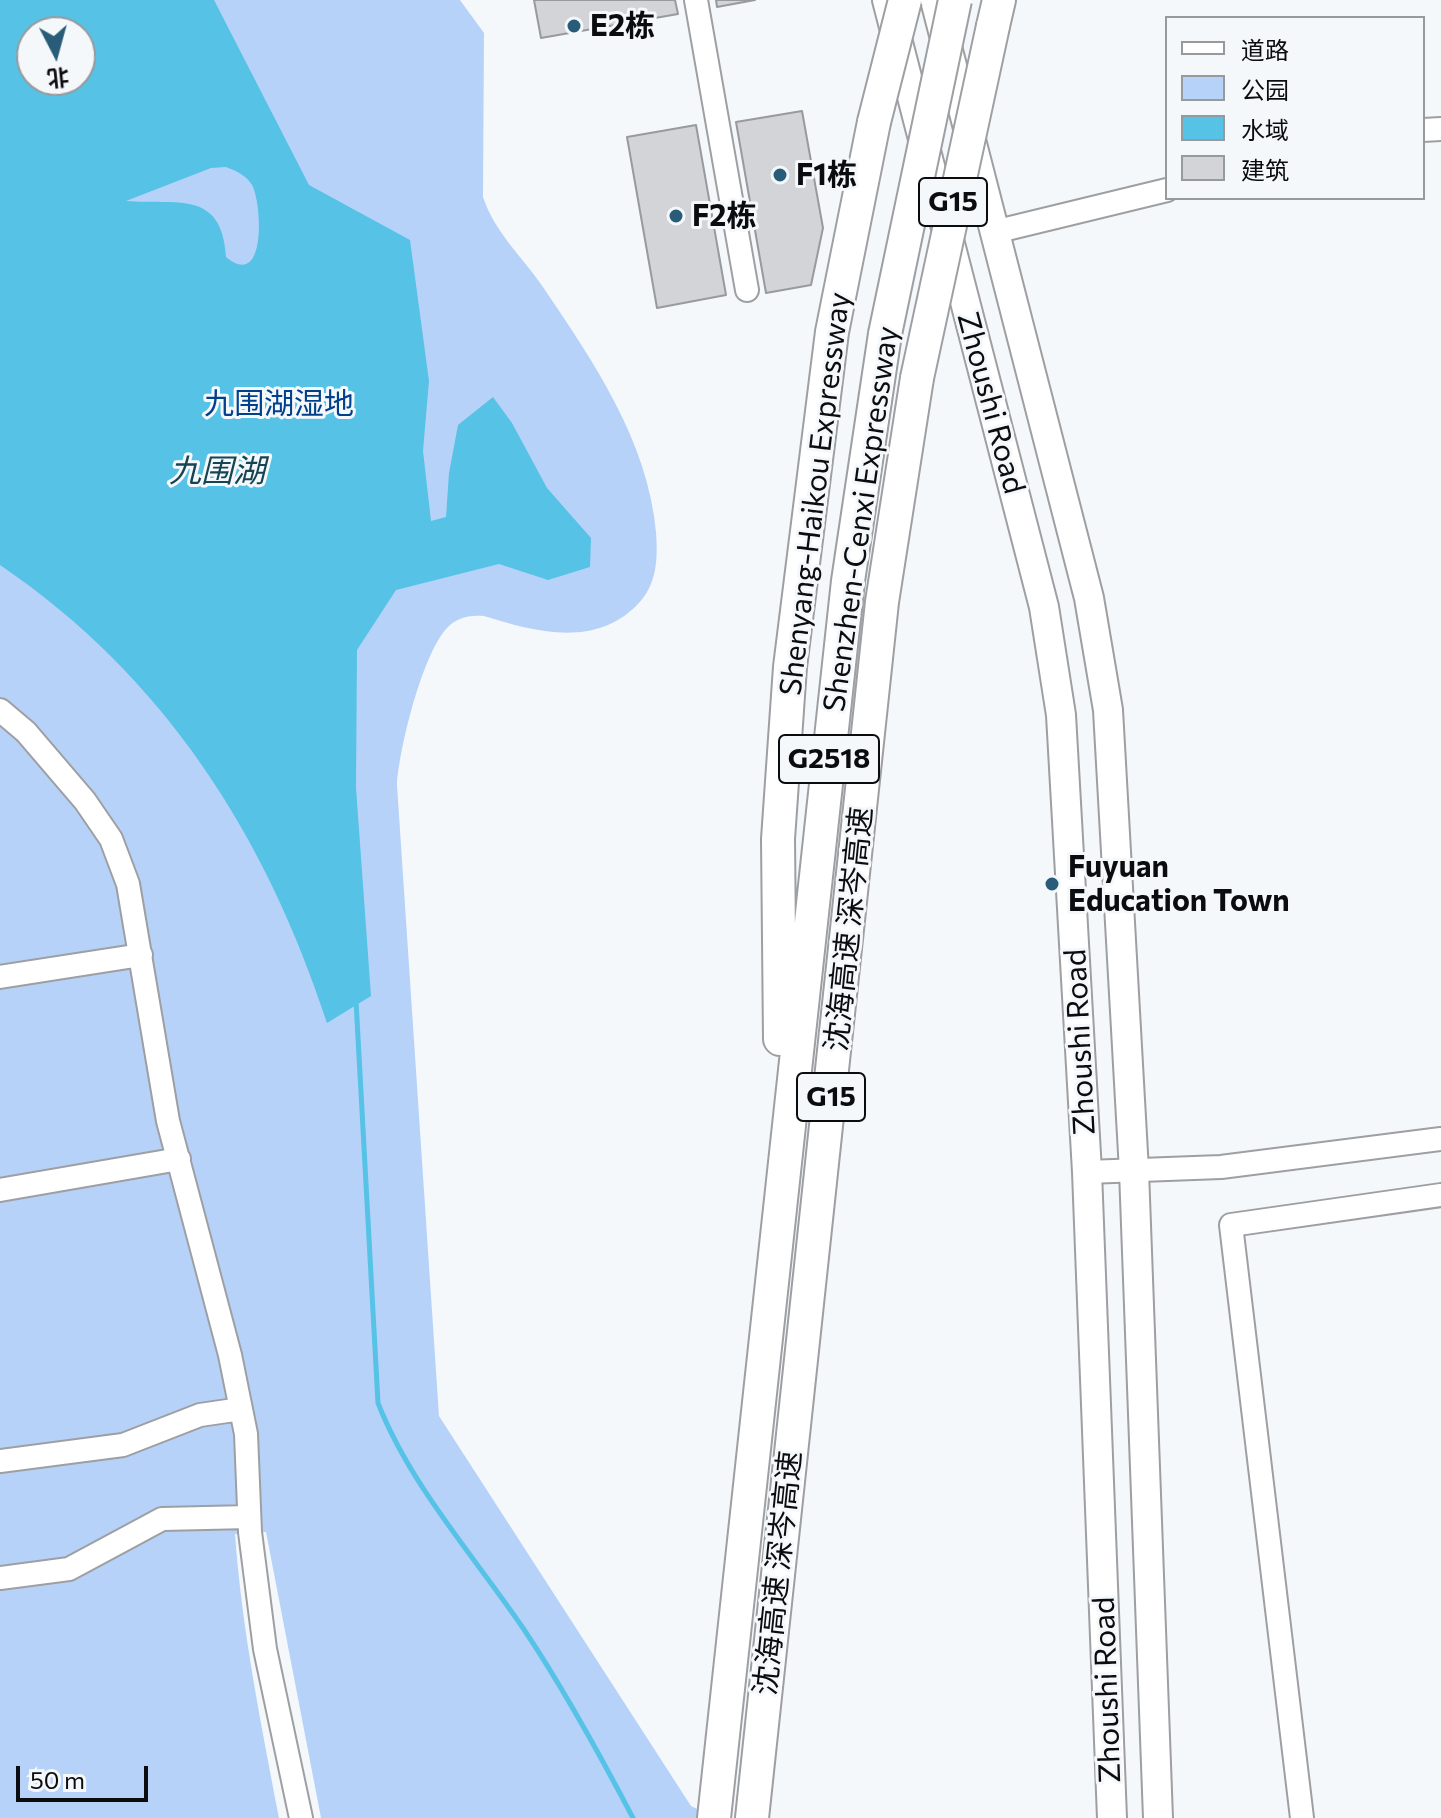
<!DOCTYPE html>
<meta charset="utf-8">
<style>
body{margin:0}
#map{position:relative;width:1441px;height:1818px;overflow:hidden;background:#f5f8fb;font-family:Commissioner,"Noto Sans SC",sans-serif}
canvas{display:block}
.legend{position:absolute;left:1165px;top:16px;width:260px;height:184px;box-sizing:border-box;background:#f5f8fb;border:2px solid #979a9c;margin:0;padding:10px 14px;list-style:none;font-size:24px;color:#0b0c0d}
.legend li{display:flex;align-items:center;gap:16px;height:40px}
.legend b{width:40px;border:2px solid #979a9c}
.north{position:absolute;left:16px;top:16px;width:80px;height:80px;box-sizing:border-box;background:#f5f8fb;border:2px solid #979a9c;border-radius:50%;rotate:174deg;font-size:22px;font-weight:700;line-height:32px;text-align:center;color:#0b0c0d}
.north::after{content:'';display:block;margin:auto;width:28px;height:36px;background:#285c78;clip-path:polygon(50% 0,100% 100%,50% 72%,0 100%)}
.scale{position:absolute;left:16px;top:1766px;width:132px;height:36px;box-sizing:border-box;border:4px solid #0b0c0d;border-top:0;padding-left:10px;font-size:24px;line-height:28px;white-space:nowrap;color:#0b0c0d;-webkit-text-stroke:6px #f5f8fb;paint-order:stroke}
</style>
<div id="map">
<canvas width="1441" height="1818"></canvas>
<ul class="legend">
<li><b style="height:10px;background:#fff"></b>道路</li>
<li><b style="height:22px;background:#b7d2f9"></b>公园</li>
<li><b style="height:22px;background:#56c2e6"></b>水域</li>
<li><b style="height:22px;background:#d2d4d7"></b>建筑</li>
</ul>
<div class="north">北</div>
<div class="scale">50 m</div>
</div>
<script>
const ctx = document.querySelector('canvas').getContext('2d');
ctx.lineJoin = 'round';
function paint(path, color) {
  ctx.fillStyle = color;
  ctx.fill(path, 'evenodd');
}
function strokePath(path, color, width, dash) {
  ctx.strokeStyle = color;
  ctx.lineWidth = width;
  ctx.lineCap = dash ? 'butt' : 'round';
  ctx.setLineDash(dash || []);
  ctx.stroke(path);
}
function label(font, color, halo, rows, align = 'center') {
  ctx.font = font + ' Commissioner,"Noto Sans SC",sans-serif';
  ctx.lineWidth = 6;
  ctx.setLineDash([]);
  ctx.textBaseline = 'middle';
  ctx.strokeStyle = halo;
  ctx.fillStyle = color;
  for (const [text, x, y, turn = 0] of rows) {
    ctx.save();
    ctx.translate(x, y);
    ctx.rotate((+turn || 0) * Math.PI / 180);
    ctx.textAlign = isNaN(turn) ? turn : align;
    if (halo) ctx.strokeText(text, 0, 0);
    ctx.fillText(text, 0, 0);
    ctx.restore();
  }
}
paint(new Path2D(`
 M0,0H460L484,33L483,197C495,233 522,256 543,287C593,361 648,441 656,532C658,559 657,585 637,605C595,648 535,632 484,616C470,615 459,617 449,626C423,650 399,749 397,785L439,1416L691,1806L716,1818H321L266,1532L235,1534C242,1631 261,1723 279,1818H0ZM32,32H80V80H32Z`), '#b7d2f9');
paint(new Path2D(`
 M0,0H214L309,185L410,240L429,381L423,451L431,521L446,517L449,473L458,425L493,397L512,423L547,488L591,538L590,567L548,580L499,564L396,590L357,650L356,788L371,996L327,1023C266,836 165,677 0,565ZM32,32H80V80H32ZM226,167C236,171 246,175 252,185C262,203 267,291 226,257C222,189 177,205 126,201L211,168Z`), '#56c2e6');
strokePath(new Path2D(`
 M356,1001L378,1403C410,1485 474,1556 523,1628C564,1689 599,1753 633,1818`), '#56c2e6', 5);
const building = new Path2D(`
 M534,0H675L678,14L541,38Z
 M716,0H755L717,7Z
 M802,111L823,228L811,285L766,293L736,122Z
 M696,125L726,295L657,308L627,137Z`);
paint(building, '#d2d4d7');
strokePath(building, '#989a9d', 2);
const minor = new Path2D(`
 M696,0L747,290
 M1423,130L1441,129
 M994,232L1167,190
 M0,710L26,732L85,801L111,839L128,884L168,1121L230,1355L246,1434L250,1532L265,1649L301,1818
 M0,977L141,955
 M1087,1172L1221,1167L1441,1139
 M0,1190L179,1159
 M0,1461L123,1445L200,1415L241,1409
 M0,1578L69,1569L162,1519L249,1517
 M1302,1818L1231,1225L1441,1195`);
const major = new Path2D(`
 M887,0L1044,607L1061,715L1087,1172L1112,1818
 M935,0L1089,598L1108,710L1134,1171L1158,1818`);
const highway = new Path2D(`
 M993,26L999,0
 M780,1039L778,839L790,667L832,332L874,122
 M714,1818L848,581L885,334
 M752,1818L882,602L917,378`);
strokePath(minor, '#9d9fa2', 26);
strokePath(major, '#9d9fa2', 32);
strokePath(highway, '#9d9fa2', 36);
strokePath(minor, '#fff', 22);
strokePath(major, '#fff', 28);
strokePath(highway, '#fff', 32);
const highwayBridge = new Path2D(`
 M874,122L905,0
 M885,334L955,0
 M917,378L993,26`);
strokePath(highwayBridge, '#9d9fa2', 36, []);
strokePath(highwayBridge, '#fff', 32);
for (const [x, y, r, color] of [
 [574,26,8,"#285c78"],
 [780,175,8,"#285c78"],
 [676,216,8,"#285c78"],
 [1052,884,8,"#285c78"]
]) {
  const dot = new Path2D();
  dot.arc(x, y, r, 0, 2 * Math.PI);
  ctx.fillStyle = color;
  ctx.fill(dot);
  strokePath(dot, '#f5f8fb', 3);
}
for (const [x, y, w] of [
 [953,202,68],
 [829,759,100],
 [831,1097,68]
]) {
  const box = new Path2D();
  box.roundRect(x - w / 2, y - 24, w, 48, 6);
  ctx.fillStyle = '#f5f8fb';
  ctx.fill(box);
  strokePath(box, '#0b0c0d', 2);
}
label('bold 28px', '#0b0c0d', null, [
 ["G15",953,202],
 ["G2518",829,759],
 ["G15",831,1097]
]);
label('bold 30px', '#0b0c0d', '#f5f8fb', [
 ["E2栋",590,26],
 ["F1栋",796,175],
 ["F2栋",692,216],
 ["Fuyuan",1068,867],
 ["Education Town",1068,901]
], 'left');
label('30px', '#0b0c0d', '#f5f8fb', [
 ["Zhoushi Road",991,403,75],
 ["Shenyang-Haikou Expressway",815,494,-83],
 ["Shenzhen-Cenxi Expressway",861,519,-82],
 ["沈海高速 深岑高速",849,929,-84],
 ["Zhoushi Road",1080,1042,-93],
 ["沈海高速 深岑高速",778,1573,-84],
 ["Zhoushi Road",1107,1690,-92]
]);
label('30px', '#00408d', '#f5f8fb', [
 ["九围湖湿地",279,404]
]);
label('italic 32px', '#154453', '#f5f8fb', [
 ["九围湖",217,471]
]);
</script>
